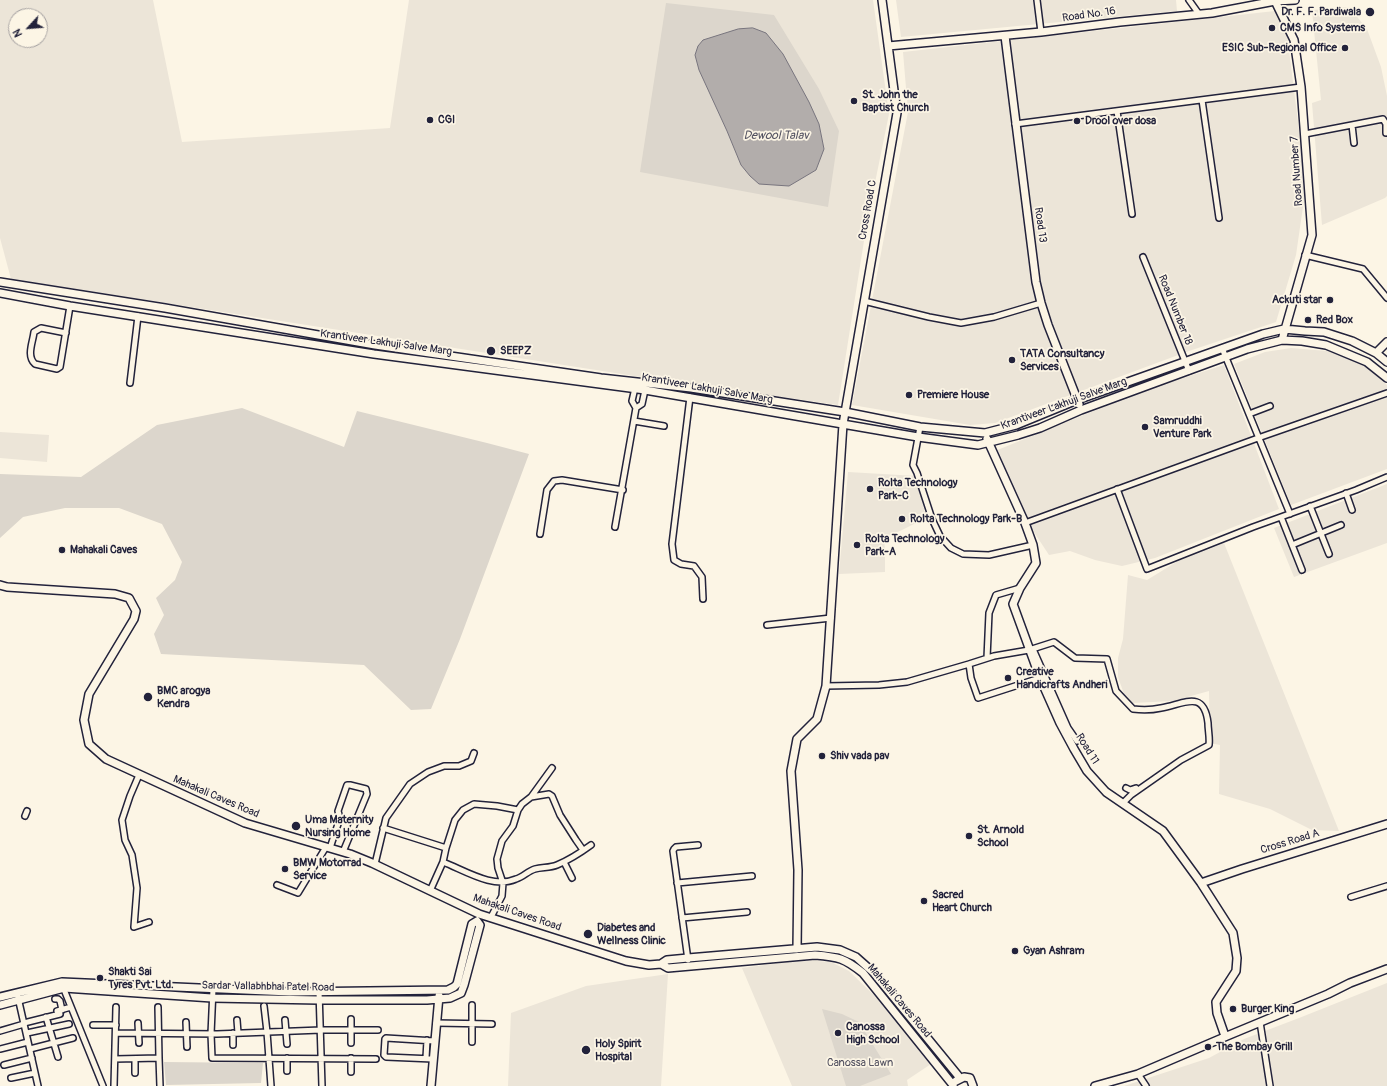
<!DOCTYPE html>
<style>
body{margin:0}
#map{position:relative;width:1387px;height:1086px;overflow:hidden;background:#fcf5e5;font-family:Pangolin,sans-serif}
canvas{display:block}
.north{position:absolute;left:8px;top:8px;width:40px;height:40px;box-sizing:border-box;background:#fcf5e5;border:1px solid #a5a1a1;border-radius:50%;rotate:244deg;font-size:11px;font-weight:700;line-height:16px;text-align:center;color:#22223b}
.north::after{content:'';display:block;margin:auto;width:14px;height:18px;background:#22223b;clip-path:polygon(50% 0,100% 100%,50% 72%,0 100%)}
</style>
<div id="map">
<canvas width="1387" height="1086"></canvas>
<div class="north">N</div>
</div>
<script>
const ctx = document.querySelector('canvas').getContext('2d');
ctx.lineJoin = 'round';
function paint(path, color) {
  ctx.fillStyle = color;
  ctx.fill(path, 'evenodd');
}
function strokePath(path, color, width, dash) {
  ctx.strokeStyle = color;
  ctx.lineWidth = width;
  ctx.lineCap = dash ? 'butt' : 'round';
  ctx.setLineDash(dash || []);
  ctx.stroke(path);
}
function label(font, color, halo, rows, align = 'center') {
  ctx.font = font + ' Pangolin,sans-serif';
  ctx.lineWidth = 3.5;
  ctx.setLineDash([]);
  ctx.textBaseline = 'middle';
  ctx.strokeStyle = halo;
  ctx.fillStyle = color;
  for (const [text, x, y, turn = 0] of rows) {
    ctx.save();
    ctx.translate(x, y);
    ctx.rotate((+turn || 0) * Math.PI / 180);
    ctx.textAlign = isNaN(turn) ? turn : align;
    if (halo) ctx.strokeText(text, 0, 0);
    ctx.fillText(text, 0, 0);
    ctx.restore();
  }
}
paint(new Path2D(`
 M0,0H153L182,142L390,128L409,0H873L889,114L867,222L838,405L641,377L11,279L0,238ZM16,16H40V40H16Z
 M896,0H1176L1177,11L901,37Z
 M1349,7L1367,29L1381,67L1387,96V196L1385,198L1322,225L1312,103L1321,100L1312,10Z
 M1284,10L1306,186L1296,255L1276,322L1189,351L995,423L970,425L852,405L908,112L903,52Z
 M1291,348L1327,351L1364,365L1387,385V469L1291,505L1234,364L1265,352Z
 M1224,365L1279,509L1155,558L1122,566L1095,560L1070,551L1049,555L1026,520L995,451L1143,391Z
 M0,432L49,435L47,462L0,458Z
 M848,472L917,476L926,518L900,531L884,537L885,550V572L839,574Z
 M1387,484V543L1294,577L1274,528Z
 M1224,543L1339,831L1312,830L1270,809L1219,794L1220,745L1210,743L1209,691L1173,701L1132,703L1124,694L1118,677V658L1123,639L1128,575L1147,580L1178,561Z
 M803,960L831,962L849,971L881,1002L931,1064L907,1080L908,1086H792L742,968Z
 M668,974L661,1086H508L511,1013L586,986Z
 M1387,983V1086H1124L1209,1058L1244,1039L1299,1018Z`), '#ece5d8');
paint(new Path2D(`
 M666,3L774,15L819,89L839,131L828,207L640,172Z
 M242,408L344,447L357,411L487,443L529,454L460,639L431,709L411,710L364,665L161,654L154,634L164,615L156,598L175,580L182,562L162,524L119,508H65L23,517L0,538V474L81,477L157,425Z
 M822,1009L842,1014L859,1022L891,1074L860,1086H846Z
 M164,1062L263,1063L261,1083L166,1085Z`), '#dcd6cc');
const water = new Path2D(`
 M753,28L766,33L783,54L809,102L819,124L824,149L816,170L789,186L759,184L750,176L741,165L727,131L699,70L695,55L698,46L703,40L738,29Z`);
paint(water, '#b2adab');
strokePath(water, '#78757e', 1);
const street = new Path2D(`
 M1037,0L1041,32
 M1189,0L1199,14
 M1202,100L1219,218
 M1117,111L1132,214
 M1015,124L1301,87
 M1352,125L1354,143
 M1305,134L1383,119L1386,124V133
 M1305,255L1363,269L1387,298
 M1143,257L1189,371
 M864,301L929,317L961,323L994,317L1041,303
 M66,333L41,328L34,332C33,342 26,356 35,364L57,369L60,367L70,306
 M1222,348L1290,514
 M130,383L138,316
 M690,397L672,544L674,560L681,564L694,566L702,577L703,599
 M636,408L642,404L645,390
 M1249,414L1270,406
 M634,421L664,426
 M920,427L913,465L917,473L932,519L940,536L951,548L963,554L989,555L1033,545
 M1117,489L1147,569L1253,527L1356,490L1387,477
 M1346,493L1352,510
 M1310,506L1329,554
 M1281,517L1302,570
 M1025,523L1258,438L1387,393
 M615,527L636,408L632,401L635,388
 M540,534L547,490L554,481L562,480L623,490
 M1292,545L1341,525
 M767,625L831,618
 M1033,649L1068,728L1077,741
 M987,658L989,613L996,595L1020,588
 M969,664L994,656L1029,650L1054,642L1075,658L1107,659L1116,691L1133,709C1141,710 1152,710 1161,708C1184,704 1204,689 1208,723C1208,730 1210,738 1209,745L1181,760L1131,795L1123,803
 M826,686L879,685L907,682L969,664L971,678L978,698L1040,678
 M139,775L130,796L122,820L125,840L132,855L137,888L134,927L149,922
 M1126,788L1130,790L1136,788
 M531,797L549,794L552,796L560,815L576,840L583,850
 M25,816L27,811
 M383,828L446,848
 M330,848L340,818L338,811L347,785H350L366,789L367,794L343,852
 M443,862C466,871 493,889 516,879C523,877 528,871 535,869C542,867 550,868 557,865C569,860 580,853 591,845
 M564,862L572,878
 M375,864L386,818L410,784L428,772L444,766H459L471,761L474,753
 M677,883L752,876
 M277,885L298,893L326,847
 M430,891L443,862L446,848L455,820L463,810L474,804L497,806L518,810
 M1351,897L1387,886
 M491,917L502,896L503,883L498,868L497,859L502,841L513,826L518,810L522,804L531,797L552,768
 M682,918L747,912
 M688,960L673,851L674,849L676,847L698,845
 M63,987L103,1086
 M213,989L211,1034L212,1058L376,1059
 M319,991L322,1086
 M17,993L38,1086
 M55,999H58L60,1001L62,1010
 M264,1006L267,1032L271,1086
 M57,1011L71,1007
 M46,1017L58,1057
 M351,1019V1043
 M237,1020L238,1033
 M285,1020L287,1044
 M186,1022L187,1047
 M1260,1022L1270,1086
 M24,1023L60,1014
 M138,1023L139,1043
 M436,1023L492,1024
 M93,1025H116
 M0,1031L24,1024
 M27,1033L69,1024
 M116,1033L217,1034L321,1030H378
 M233,1033V1045
 M472,1042V1005
 M0,1049L28,1042
 M30,1049L73,1038
 M159,1058L160,1086
 M426,1058L427,1040
 M115,1059L159,1058L158,1007
 M135,1059V1073
 M433,1059L386,1057L384,1055L385,1039L386,1038L435,1041
 M4,1065L32,1058
 M287,1071V1058
 M351,1072V1058
 M1138,1074L1146,1086
 M11,1078L35,1073
 M114,1086L116,1007`);
const secondary = new Path2D(`
 M1275,1L1294,40L1301,87L1312,235L1282,340
 M1005,36L1036,282L1041,303L1048,325L1079,404
 M888,46L1041,32L1120,22L1212,13L1275,1L1295,0
 M0,282L165,308L375,345L601,378L691,388L845,412L920,427L985,433L1016,425L1077,400L1263,334L1284,329L1305,331L1324,332L1352,341L1376,353L1387,362
 M0,293L70,306L374,354L645,390L918,437L978,445L1018,435L1040,428L1081,410L1247,349L1282,340L1302,341L1326,345L1367,362L1387,378
 M1376,353L1387,342
 M987,439L1025,523L1033,545L1036,563L1020,588L1013,604L1040,678L1060,723L1074,749L1087,771L1106,792L1163,831L1201,883L1233,933L1237,958L1236,971L1216,1002L1217,1013L1225,1036
 M0,585L7,587L115,594L129,598L136,611L134,619L89,694L84,720L89,744L106,759L245,823L350,854L372,863L479,914L626,961L649,965L661,964L667,960L688,958L817,947L840,950L856,957L874,973L960,1078
 M1201,883L1242,869L1387,824
 M797,949L798,870L791,771L797,739L817,719L826,686L843,424L897,113L882,0
 M661,964L668,968L815,955C839,957 844,958 863,973L953,1085
 M0,997L62,982L290,992L448,990L454,987L457,984L472,924L477,921
 M0,1005L64,988L212,998L319,1000H427L450,998L461,993L464,985L480,925L477,921
 M956,1081L964,1077L970,1078L973,1086
 M431,1086L439,996
 M1095,1086L1138,1074L1227,1036L1328,994L1350,983L1387,969`);
strokePath(street, '#22223b', 8);
strokePath(secondary, '#22223b', 10);
strokePath(street, '#fcf5e5', 5);
strokePath(secondary, '#fcf5e5', 7);
for (const [x, y, r, color] of [
 [1370,12,5,"#22223b"],
 [1272,28,4,"#22223b"],
 [1345,48,4,"#22223b"],
 [854,101,4,"#22223b"],
 [430,120,4,"#22223b"],
 [1077,121,4,"#22223b"],
 [1330,300,4,"#22223b"],
 [1308,320,4,"#22223b"],
 [491,351,5,"#22223b"],
 [1012,360,4,"#22223b"],
 [909,395,4,"#22223b"],
 [1145,427,4,"#22223b"],
 [870,489,4,"#22223b"],
 [902,519,4,"#22223b"],
 [857,545,4,"#22223b"],
 [62,550,4,"#22223b"],
 [1008,678,4,"#22223b"],
 [148,697,5,"#22223b"],
 [822,756,4,"#22223b"],
 [296,826,5,"#22223b"],
 [969,836,4,"#22223b"],
 [285,869,4,"#22223b"],
 [924,901,4,"#22223b"],
 [588,934,5,"#22223b"],
 [1015,951,4,"#22223b"],
 [100,978,4,"#22223b"],
 [1233,1009,4,"#22223b"],
 [838,1033,4,"#22223b"],
 [1208,1047,4,"#22223b"],
 [586,1050,5,"#22223b"]
]) {
  const dot = new Path2D();
  dot.arc(x, y, r, 0, 2 * Math.PI);
  ctx.fillStyle = color;
  ctx.fill(dot);
  strokePath(dot, '#fcf5e5', 1.5);
}
label('bold 11px', '#22223b', '#fcf5e5', [
 ["Dr. F. F. Pardiwala",1361,12,"right"],
 ["CMS Info Systems",1280,28],
 ["ESIC Sub-Regional Office",1337,48,"right"],
 ["St. John the",862,95],
 ["Baptist Church",862,108],
 ["CGI",438,120],
 ["Drool over dosa",1085,121],
 ["Ackuti star",1322,300,"right"],
 ["Red Box",1316,320],
 ["SEEPZ",500,351],
 ["TATA Consultancy",1020,354],
 ["Services",1020,367],
 ["Premiere House",917,395],
 ["Samruddhi",1153,421],
 ["Venture Park",1153,434],
 ["Rolta Technology",878,483],
 ["Park-C",878,496],
 ["Rolta Technology Park-B",910,519],
 ["Rolta Technology",865,539],
 ["Park-A",865,552],
 ["Mahakali Caves",70,550],
 ["Creative",1016,672],
 ["Handicrafts Andheri",1016,685],
 ["BMC arogya",157,691],
 ["Kendra",157,704],
 ["Shiv vada pav",830,756],
 ["Uma Maternity",305,820],
 ["Nursing Home",305,833],
 ["St. Arnold",977,830],
 ["School",977,843],
 ["BMW Motorrad",293,863],
 ["Service",293,876],
 ["Sacred",932,895],
 ["Heart Church",932,908],
 ["Diabetes and",597,928],
 ["Wellness Clinic",597,941],
 ["Gyan Ashram",1023,951],
 ["Shakti Sai",108,972],
 ["Tyres Pvt. Ltd.",108,985],
 ["Burger King",1241,1009],
 ["Canossa",846,1027],
 ["High School",846,1040],
 ["Holy Spirit",595,1044],
 ["Hospital",595,1057],
 ["The Bombay Grill",1216,1047]
], 'left');
label('11px', '#22223b', '#fcf5e5', [
 ["Road No. 16",1089,15,-8],
 ["Road Number 7",1297,171,-94],
 ["Cross Road C",868,210,-80],
 ["Road 13",1040,225,82],
 ["Road Number 18",1175,310,68],
 ["Krantiveer Lakhuji Salve Marg",386,343,8],
 ["Krantiveer Lakhuji Salve Marg",707,389,10],
 ["Krantiveer Lakhuji Salve Marg",1064,404,-20],
 ["Road 11",1087,749,58],
 ["Mahakali Caves Road",216,797,23],
 ["Cross Road A",1290,842,-17],
 ["Mahakali Caves Road",517,913,19],
 ["Sardar Vallabhbhai Patel Road",268,987,1],
 ["Mahakali Caves Road",899,1001,50]
]);
label('11px', '#504f5f', '#fcf5e5', [
 ["Canossa Lawn",860,1063]
]);
label('italic 12px', '#545362', '#fcf5e5', [
 ["Dewool Talav",776,136]
]);
</script>
